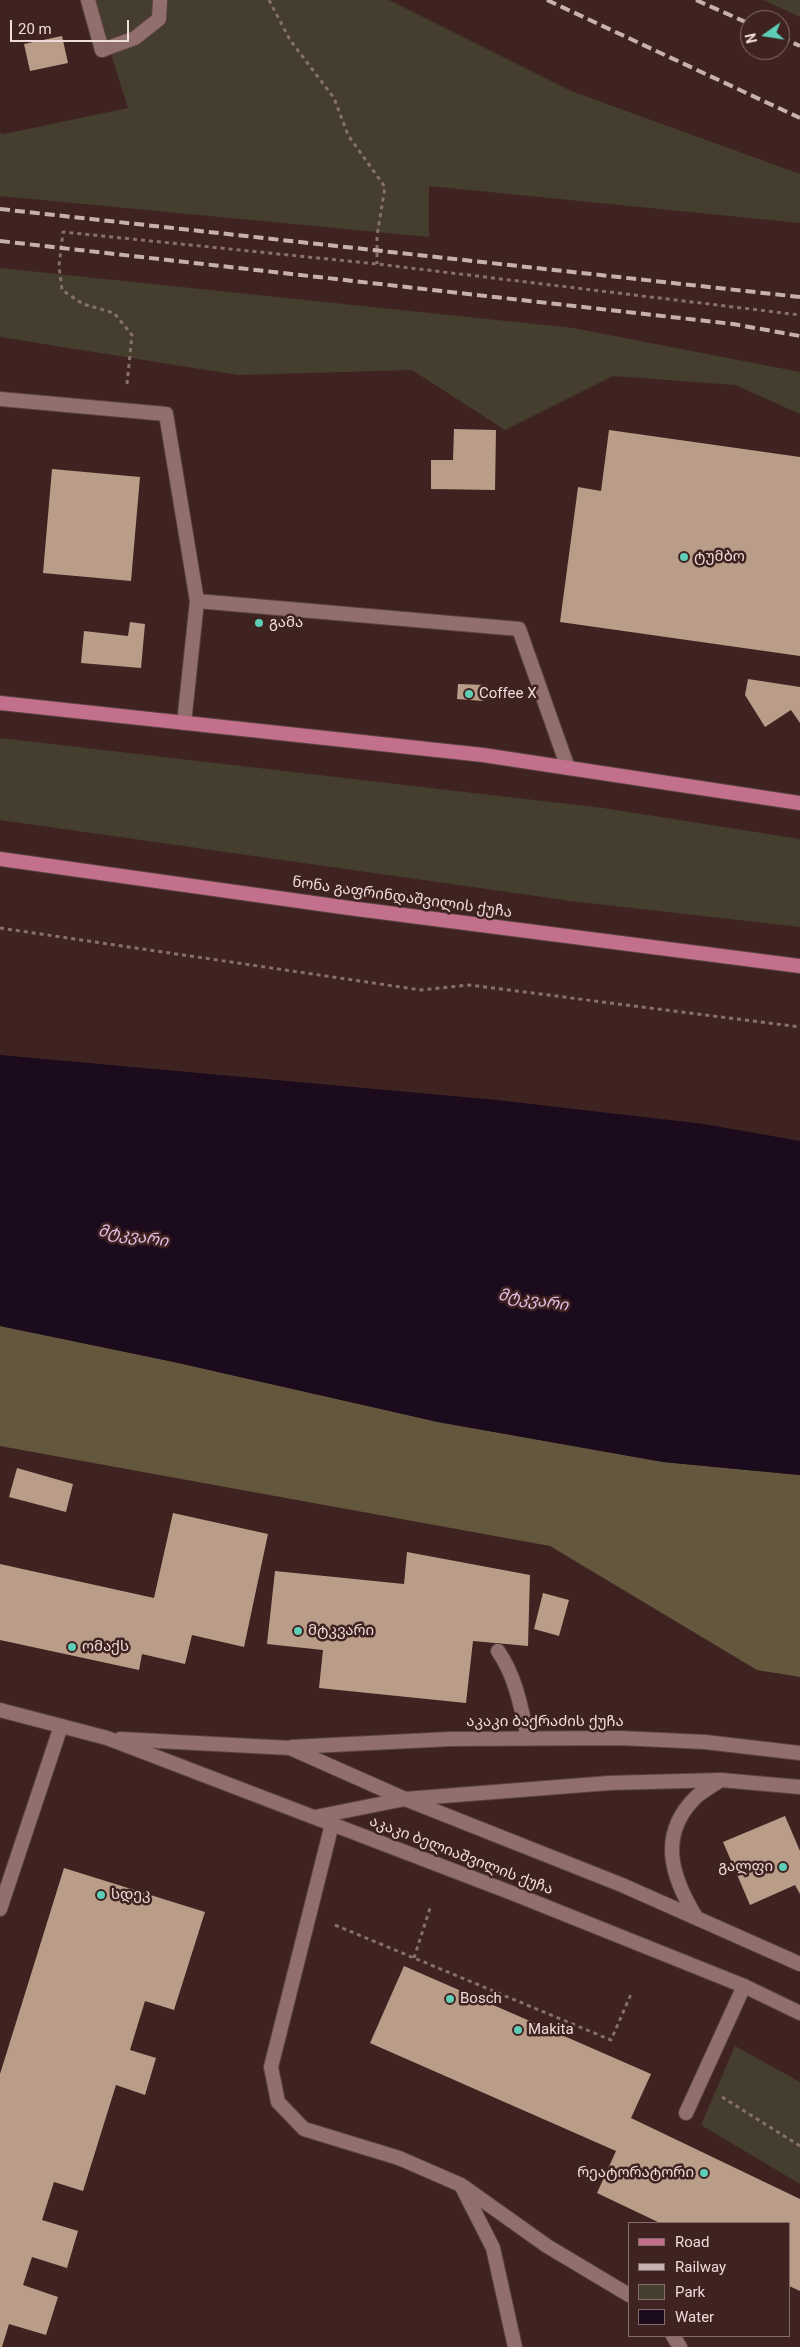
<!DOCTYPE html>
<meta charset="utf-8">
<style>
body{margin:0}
#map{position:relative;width:800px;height:2347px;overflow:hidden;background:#3f2321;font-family:Roboto,sans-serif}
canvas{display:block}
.legend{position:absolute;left:628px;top:2222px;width:162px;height:115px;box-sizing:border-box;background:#3f2321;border:1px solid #856d6b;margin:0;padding:6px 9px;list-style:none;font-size:15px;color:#efdbd9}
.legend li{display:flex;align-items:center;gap:10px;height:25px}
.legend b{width:25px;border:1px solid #856d6b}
.north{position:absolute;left:740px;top:10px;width:50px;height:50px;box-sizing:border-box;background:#3f2321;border:1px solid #856d6b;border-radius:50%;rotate:257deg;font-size:14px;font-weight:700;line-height:20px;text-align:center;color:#efdbd9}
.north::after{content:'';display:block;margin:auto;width:18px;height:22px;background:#5eceb7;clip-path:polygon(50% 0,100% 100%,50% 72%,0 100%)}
.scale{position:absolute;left:10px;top:20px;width:119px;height:22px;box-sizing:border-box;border:2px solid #efdbd9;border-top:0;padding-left:6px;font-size:15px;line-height:18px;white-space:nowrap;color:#efdbd9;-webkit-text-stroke:4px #3f2321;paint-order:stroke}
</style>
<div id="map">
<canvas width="800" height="2347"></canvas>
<ul class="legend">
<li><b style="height:6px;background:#c3708c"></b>Road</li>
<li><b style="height:6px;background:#c7b1af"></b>Railway</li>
<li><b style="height:14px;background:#453e2e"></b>Park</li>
<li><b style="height:14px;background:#1b0b1c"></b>Water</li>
</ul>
<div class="north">N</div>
<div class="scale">20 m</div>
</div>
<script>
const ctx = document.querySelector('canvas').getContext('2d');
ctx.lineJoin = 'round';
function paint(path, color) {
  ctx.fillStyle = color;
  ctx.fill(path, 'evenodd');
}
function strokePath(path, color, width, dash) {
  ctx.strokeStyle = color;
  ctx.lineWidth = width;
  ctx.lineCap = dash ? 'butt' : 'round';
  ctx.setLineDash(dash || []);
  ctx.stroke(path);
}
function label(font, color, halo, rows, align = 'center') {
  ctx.font = font + ' Roboto,"Noto Sans Georgian",sans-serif';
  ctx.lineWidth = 5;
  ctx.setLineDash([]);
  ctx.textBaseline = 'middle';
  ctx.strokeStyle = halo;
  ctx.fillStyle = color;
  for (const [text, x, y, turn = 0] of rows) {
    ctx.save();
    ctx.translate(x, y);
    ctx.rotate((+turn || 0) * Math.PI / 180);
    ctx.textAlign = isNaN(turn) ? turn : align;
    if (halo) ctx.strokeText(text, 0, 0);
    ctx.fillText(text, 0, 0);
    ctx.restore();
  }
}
paint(new Path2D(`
 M94,0H389L571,91L800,174V223L429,186V237L0,196V133L4,134L128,108Z
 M763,0H800V17Z
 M0,268L573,328L800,372V414L735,385L613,376L505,430L412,370L238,375L0,337Z
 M0,738L603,808L800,839V927L571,901L0,820Z
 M735,2046L800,2082V2184L701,2125Z`), '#453e2e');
paint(new Path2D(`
 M0,1326L174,1362L438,1422L663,1462L800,1475V1677L757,1670L550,1546L0,1446Z`), '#63583e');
paint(new Path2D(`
 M0,1055L497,1100L704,1124L800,1141V1475L663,1462L438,1422L174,1362L0,1326Z`), '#1b0b1c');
paint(new Path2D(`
 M62,36L68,63L30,71L24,44Z
 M454,429L496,430L495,490L431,489V460H453Z
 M609,430L800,457V656L560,622L578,487L601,491Z
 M52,469L140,477L131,581L43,573Z
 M130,622L145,624L141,668L81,663L84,631L128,636Z
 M748,679L800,687V723L791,710L765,727L745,695Z
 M458,684L485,685L483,701L457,699Z
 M17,1468L73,1484L66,1512L9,1497Z
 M173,1513L268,1534L244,1647L192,1635L185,1664L142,1654L139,1670L0,1640V1564L154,1598Z
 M407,1552L530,1575L528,1646L473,1641L466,1703L319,1688L323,1650L267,1644L275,1571L404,1584Z
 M543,1593L569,1600L559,1636L534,1629Z
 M785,1816L800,1851V1894L795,1885L750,1905L723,1842Z
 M64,1868L205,1912L174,2010L145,2001L130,2050L156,2058L145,2095L116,2085L83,2191L54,2182L42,2220L78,2231L67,2268L32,2257L23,2285L58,2297L46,2335L9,2324L2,2347H0V2074Z
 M404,1966L651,2074L631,2118L800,2199V2291L789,2286V2223H660L597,2193L616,2151L370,2043Z`), '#ba9d89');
const service = new Path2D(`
 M102,50L135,38L159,19L160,0
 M0,399L166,414L197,601
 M184,723L197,601L519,629L568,768
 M498,1651C516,1677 521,1708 528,1738
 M332,1824L271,2067L278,2102L304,2129L399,2158L461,2185L493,2248L515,2347
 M0,1909L61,1726
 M686,2113L744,1986
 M464,2187L547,2246L629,2295
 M673,2336L680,2347`);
const minor = new Path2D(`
 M88,0L102,50`);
const secondary = new Path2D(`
 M0,1710L107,1738L512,1893L744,1986L800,2013
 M120,1739L290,1748L405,1799L622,1885L800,1964
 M292,1747L450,1739L620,1738L705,1742L800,1753
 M315,1817L405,1799L609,1783L721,1780L800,1787
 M696,1917C672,1878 657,1835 696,1797C703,1791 713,1785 721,1780`);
const primary = new Path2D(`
 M0,703L483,755L800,803
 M0,859L349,908L800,966`);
strokePath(service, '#5a4240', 16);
strokePath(minor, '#5a4240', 16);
strokePath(secondary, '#5a4240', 16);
strokePath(primary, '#5a4240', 16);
strokePath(new Path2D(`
 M269,0L290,40L334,98L348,135L385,187L377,236V264
 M127,384L132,335L114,313L83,304L62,290L59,266L63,232L377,264L800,315
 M0,928L421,990L469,985L800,1027
 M335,1925L611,2040L631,1994
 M414,1958L431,1905
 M722,2097L800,2146`), '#876f6d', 3, [4, 4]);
strokePath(service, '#916f6c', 14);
strokePath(minor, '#916f6c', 14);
strokePath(secondary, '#916f6c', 14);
strokePath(primary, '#c3708c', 14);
strokePath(new Path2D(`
 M547,0L800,118
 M696,0L750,24
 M780,37L800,46
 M0,209L800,297
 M0,241L733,324L800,336`), '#c7b1af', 4, [10, 5]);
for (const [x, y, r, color] of [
 [684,557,5,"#5eceb7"],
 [259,623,5,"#5eceb7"],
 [469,694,5,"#5eceb7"],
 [298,1631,5,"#5eceb7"],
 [72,1647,5,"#5eceb7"],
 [783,1867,5,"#5eceb7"],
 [101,1895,5,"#5eceb7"],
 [450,1999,5,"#5eceb7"],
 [518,2030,5,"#5eceb7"],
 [704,2173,5,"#5eceb7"]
]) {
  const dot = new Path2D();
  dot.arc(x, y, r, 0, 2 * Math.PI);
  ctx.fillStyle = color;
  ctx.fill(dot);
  strokePath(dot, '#3f2321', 2);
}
label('15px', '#efdbd9', '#3f2321', [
 ["ტუმბო",694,557],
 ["გამა",269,623],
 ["Coffee X",479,694],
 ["მტკვარი",308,1631],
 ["ომაქს",82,1647],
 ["გალფი",773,1867,"right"],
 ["სდეკ",111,1895],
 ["Bosch",460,1999],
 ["Makita",528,2030],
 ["რეატორატორი",694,2173,"right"]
], 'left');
label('15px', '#efdbd9', '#3f2321', [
 ["ნონა გაფრინდაშვილის ქუჩა",402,898,8],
 ["აკაკი ბაქრაძის ქუჩა",545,1722],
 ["აკაკი ბელიაშვილის ქუჩა",461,1856,21]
]);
label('italic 16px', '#e5bee7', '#3f2321', [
 ["მტკვარი",133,1237,9],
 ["მტკვარი",533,1301,9]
]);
</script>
